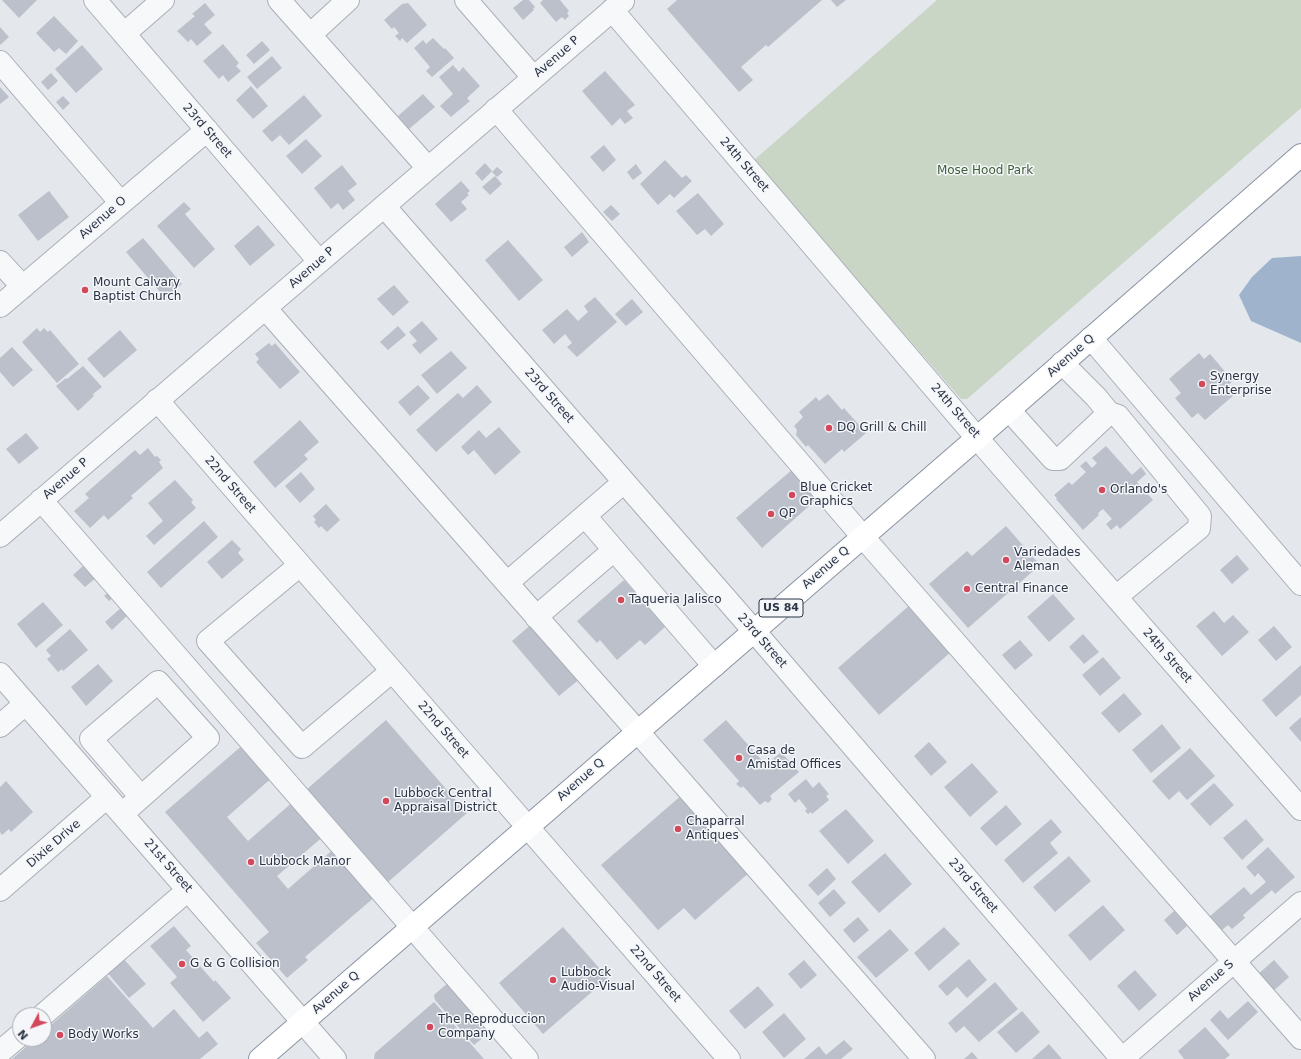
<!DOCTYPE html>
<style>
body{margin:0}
#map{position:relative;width:1301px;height:1059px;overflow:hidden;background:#e4e7ec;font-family:"DejaVu Sans",sans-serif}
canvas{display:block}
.north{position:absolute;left:12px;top:1007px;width:40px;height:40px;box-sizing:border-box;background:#f4f6f9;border:1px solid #a4a8b1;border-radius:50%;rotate:229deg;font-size:11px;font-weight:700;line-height:16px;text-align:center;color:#2b3445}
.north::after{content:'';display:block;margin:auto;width:14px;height:18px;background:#d1495b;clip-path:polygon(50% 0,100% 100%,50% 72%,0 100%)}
</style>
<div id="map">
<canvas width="1301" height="1059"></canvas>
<div class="north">N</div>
</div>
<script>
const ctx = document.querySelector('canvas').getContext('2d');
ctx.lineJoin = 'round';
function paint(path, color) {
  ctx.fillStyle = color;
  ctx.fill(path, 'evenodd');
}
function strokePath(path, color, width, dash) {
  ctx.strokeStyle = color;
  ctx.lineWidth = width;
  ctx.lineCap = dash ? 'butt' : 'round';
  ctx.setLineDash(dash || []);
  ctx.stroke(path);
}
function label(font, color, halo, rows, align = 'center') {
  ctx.font = font + ' "DejaVu Sans",sans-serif';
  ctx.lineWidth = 3;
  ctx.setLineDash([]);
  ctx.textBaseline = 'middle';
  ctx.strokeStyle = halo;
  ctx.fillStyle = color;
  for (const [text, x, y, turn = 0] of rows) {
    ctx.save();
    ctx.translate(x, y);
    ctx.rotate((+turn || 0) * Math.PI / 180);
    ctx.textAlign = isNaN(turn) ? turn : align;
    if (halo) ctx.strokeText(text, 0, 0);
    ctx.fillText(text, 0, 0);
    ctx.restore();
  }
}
paint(new Path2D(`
 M937,0H1301V108L967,399H961L753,161Z`), '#c9d6c5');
paint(new Path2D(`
 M1301,256V343L1251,321L1239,295L1252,277L1272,258Z`), '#9fb4cc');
paint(new Path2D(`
 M2,0H37L19,18Z
 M523,0H529L535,7L533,9L534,10L523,20L513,8Z
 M543,0H560L569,11L567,13L569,16L565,20L562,17L556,22L540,3Z
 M677,0H822L768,47L766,45L741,67L753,80L739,92L667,9Z
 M831,0H846L837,7Z
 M205,3L215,15L204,24L212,33L197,46L191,39L188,42L177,31L195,16L192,14Z
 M408,3L427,25L407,43L402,38L400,41L395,36L399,33L394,27L392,29L384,20L402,4Z
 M54,16L78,41L66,54L59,48L54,52L36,33Z
 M0,27L9,37L0,45Z
 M433,38L444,49L445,48L454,58L432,77L426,71L430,67L414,48L423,40L426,44Z
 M262,41L270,50L254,64L246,55Z
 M223,44L239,63L236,66L241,71L228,82L223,75L219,79L203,61Z
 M82,45L103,69L76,93L55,69Z
 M272,56L282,68L257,89L247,77Z
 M453,65L459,72L463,67L480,86L467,98L470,101L451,117L440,106L453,94L439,77Z
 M605,71L635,105L627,111L633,118L625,124L620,118L612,126L582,91Z
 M51,73L58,81L48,90L41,82Z
 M251,86L268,106L253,119L236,100Z
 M0,87L9,97L0,104Z
 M423,94L435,107L409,129L398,116Z
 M304,95L322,116L289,145L280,135L272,142L262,131Z
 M63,96L70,103L63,110L56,102Z
 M306,139L322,156L302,174L286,156Z
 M604,145L616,160L603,172L590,157Z
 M665,160L682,178L686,175L692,181L674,198L670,194L658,205L640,184Z
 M485,163L492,171L482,181L475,173Z
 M636,164L642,173L633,180L627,172Z
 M342,165L357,184L348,191L355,200L343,210L338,203L331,209L314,188Z
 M497,167L503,172L497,177L492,172Z
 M495,176L502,184L490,195L482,187Z
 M461,181L470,191L467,193L469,195L461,202L467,209L451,222L435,204Z
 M49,191L69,217L38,241L18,215Z
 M698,193L724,224L711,236L705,229L697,235L676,211Z
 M184,202L191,209L185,214L215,249L194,268L157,226Z
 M611,205L620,214L612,221L603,212Z
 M258,225L275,245L250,266L234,246Z
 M582,232L589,242L572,257L564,247Z
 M143,238L182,284L165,298L126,252Z
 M508,240L543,280L519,301L485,260Z
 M394,285L409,302L393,316L377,299Z
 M595,297L617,322L577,357L567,347L572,343L565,334L554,344L542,330L567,309L578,321L588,312L584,306Z
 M632,299L643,312L626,326L615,314Z
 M422,321L438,339L420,354L412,345L417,341L409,332Z
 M398,326L406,335L388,350L380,342Z
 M37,328L40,332L44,328L48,332L50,330L79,364L57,383L22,342Z
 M120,330L137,350L104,378L87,359Z
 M269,343L272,346L275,343L300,372L280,389L256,362L259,359L255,354Z
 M12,347L33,370L13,387L0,372V358Z
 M451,351L467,368L437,394L421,375Z
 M1199,353L1204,359L1210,354L1233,381L1226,387L1234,395L1205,420L1198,413L1192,418L1175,398L1181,393L1169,379Z
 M83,366L102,387L93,394L94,396L78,411L56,386L66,378L67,379Z
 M418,385L430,398L410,416L398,402Z
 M477,385L492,402L436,452L416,430L458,393L463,398Z
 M828,394L842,410L844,408L866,433L844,452L842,449L825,464L808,445L806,447L796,435L797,430L794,426L803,417L799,412L816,397L819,401Z
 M300,420L319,442L304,455L308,459L275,488L253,462Z
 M499,427L521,452L495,475L474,450L468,455L461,447L479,430L486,438Z
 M26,433L39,448L19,464L6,449Z
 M1106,446L1132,475L1141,467L1146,474L1137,482L1153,500L1120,529L1117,525L1111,530L1106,524L1112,519L1103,509L1098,513L1099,515L1083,530L1056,499L1057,498L1054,495L1069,482L1072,485L1086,472L1080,466L1086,461L1092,468L1097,463L1092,458Z
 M148,448L155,457L157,456L161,460L159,462L163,468L131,496L133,498L108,520L104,515L90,528L74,511L89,498L85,494L135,450L140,455Z
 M794,468L819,497L762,548L736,518Z
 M301,472L315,489L300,503L285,486Z
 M175,480L193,500L191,502L196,508L154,545L146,536L163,521L148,503Z
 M326,504L340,520L327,532L321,526L319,528L314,522L316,520L313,516Z
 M204,521L218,537L161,588L147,572Z
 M1006,526L1040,565L968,628L929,584L967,551L972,556Z
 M232,540L241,549L238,553L244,560L222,579L207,562Z
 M1237,555L1249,569L1232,584L1220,570Z
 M84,565L96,578L85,587L73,575Z
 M624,580L665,627L645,645L640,640L617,660L600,640L597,643L577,621Z
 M111,590L116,595L109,601L104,596Z
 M1053,594L1075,619L1049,642L1027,617Z
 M43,602L63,625L36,648L17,624Z
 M911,604L952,651L879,715L838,668Z
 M122,607L129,614L112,630L105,622Z
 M1214,611L1224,623L1233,615L1249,632L1222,656L1196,626Z
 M534,622L582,677L559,696L512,641Z
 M1274,626L1292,647L1276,661L1258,640Z
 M70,629L88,650L63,671L62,669L58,672L47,659L51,656L46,650Z
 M1083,634L1099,652L1084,664L1069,647Z
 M1020,640L1033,655L1015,670L1002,655Z
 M1103,657L1121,678L1100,696L1082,675Z
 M98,664L113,681L86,706L71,687Z
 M1301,665V695L1276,717L1262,700Z
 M1124,693L1142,714L1119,733L1101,713Z
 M1301,717V742L1289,728Z
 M386,720L467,813L387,883L306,790Z
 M726,720L766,765L781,752L799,772L770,796L772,799L768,803L765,801L760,805L743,786L741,788L736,784L739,781L703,740Z
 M1162,724L1181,748L1151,773L1132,750Z
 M929,742L947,762L931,776L914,756Z
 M245,743L274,776L227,817L248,841L295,800L325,835L277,876L288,889L336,847L377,895L305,957L308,960L287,978L256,943L269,932L165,812Z
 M1190,748L1215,776L1187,800L1179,791L1169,800L1152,781Z
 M972,763L998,792L970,817L944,787Z
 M806,779L813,788L819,782L829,794L826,796L829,800L812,814L811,812L808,814L805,811L807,809L799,799L795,803L788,794Z
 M6,781L33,812L11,832L9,829L2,835L0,832V787Z
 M1214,783L1234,805L1210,826L1190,804Z
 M683,794L751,871L695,920L684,908L658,930L601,865Z
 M1006,805L1022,824L996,846L980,828Z
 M846,809L874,841L848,864L819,831Z
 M1051,819L1062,832L1050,843L1058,853L1023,883L1004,860Z
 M1246,819L1264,840L1242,860L1223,838Z
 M1268,847L1295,877L1275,894L1272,890L1243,915L1245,918L1232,929L1228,925L1221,931L1209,917L1244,887L1251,895L1266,882L1258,873L1255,877L1246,867Z
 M885,853L912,884L879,913L851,882Z
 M1069,856L1091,881L1055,912L1033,887Z
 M827,868L836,879L818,896L808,885Z
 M834,889L846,903L830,917L818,903Z
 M1103,905L1125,930L1090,961L1068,935Z
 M1174,911L1187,926L1177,935L1164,920Z
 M858,917L869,930L854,943L843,930Z
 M174,926L191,946L186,950L214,982L215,980L231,998L203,1022L170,983L177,977L150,946Z
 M563,927L608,978L543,1034L499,983Z
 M944,927L960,944L929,971L914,953Z
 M890,929L909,950L876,978L857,957Z
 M121,956L146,984L129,998L105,970Z
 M969,959L987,980L967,998L957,987L947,996L938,986Z
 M804,960L817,975L801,989L788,974Z
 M1274,960L1289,977L1270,994L1255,977Z
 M1135,970L1157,995L1139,1011L1117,986Z
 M107,976L153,1028L174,1009L199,1038L207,1031L218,1044L200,1059H12L35,1039H44V1031Z
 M450,981L490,1032L474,1045L435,1000L434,995Z
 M995,982L1018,1009L979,1042L964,1026L956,1033L948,1023Z
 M758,986L774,1005L745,1029L729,1011Z
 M1248,1001L1258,1012L1228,1040L1210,1020L1220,1010L1228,1019Z
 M434,1002L484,1059H374L375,1053Z
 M1022,1011L1040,1032L1016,1053L997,1032Z
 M784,1013L806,1039L784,1058L762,1032Z
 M1205,1027L1230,1055L1225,1059H1184L1178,1051Z
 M844,1040L853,1049L841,1059H804L819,1046L826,1055Z
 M1049,1044L1062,1059H1032Z
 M972,1052L978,1059H964Z`), '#bbc0ca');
const minor = new Path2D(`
 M95,0L319,261
 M279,0L428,168
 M466,0L533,77
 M612,10L977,438L1301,809
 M124,34L163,0
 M310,35L348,0
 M0,62L121,203
 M496,109L863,537L1301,1038
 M384,206L754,631L1122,1059
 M0,262L23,287
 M0,306L207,130
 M265,308L638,732L924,1059
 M1091,338L1301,584
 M157,400L729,1059
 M1009,410L1053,459H1060L1109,413L1096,397L1062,363
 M1109,413L1118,416L1200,516L1199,528L1116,597
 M41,500L527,1059
 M585,516L714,666
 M0,536L623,1
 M300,565L208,641L302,747L392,671
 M507,583L624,482
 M536,617L614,550
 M0,674L335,1059
 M0,726L25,704
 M122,814L208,738L158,682L91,739L141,797
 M0,890L107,797
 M43,1015L188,890
 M0,1052L20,1035
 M1122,1059L1301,903`);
const highway = new Path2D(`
 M260,1059L977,438L1301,155`);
strokePath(minor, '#a9aeb7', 24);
strokePath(highway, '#8b94a3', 24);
strokePath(minor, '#f7f8fa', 22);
strokePath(highway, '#fff', 22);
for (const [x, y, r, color] of [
 [85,290,4,"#d1495b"],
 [1202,384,4,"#d1495b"],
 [829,428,4,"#d1495b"],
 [1102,490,4,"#d1495b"],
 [792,495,4,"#d1495b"],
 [771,514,4,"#d1495b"],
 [1006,560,4,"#d1495b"],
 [967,589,4,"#d1495b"],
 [621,600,4,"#d1495b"],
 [739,758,4,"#d1495b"],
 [386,801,4,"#d1495b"],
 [678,829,4,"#d1495b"],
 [251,862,4,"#d1495b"],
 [182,964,4,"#d1495b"],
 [553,980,4,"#d1495b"],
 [430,1027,4,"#d1495b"],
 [60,1035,4,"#d1495b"]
]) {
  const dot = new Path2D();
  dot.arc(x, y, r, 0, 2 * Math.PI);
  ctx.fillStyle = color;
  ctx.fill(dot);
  strokePath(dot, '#f4f6f9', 1.5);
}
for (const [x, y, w] of [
 [781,608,44]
]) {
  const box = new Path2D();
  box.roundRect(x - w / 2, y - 9, w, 18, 3);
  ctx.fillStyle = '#f4f6f9';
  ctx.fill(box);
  strokePath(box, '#2b3445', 1);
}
label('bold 11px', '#2b3445', null, [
 ["US 84",781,608]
]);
label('12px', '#2b3445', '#f4f6f9', [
 ["Avenue P",557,57,-41],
 ["23rd Street",207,131,49],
 ["24th Street",744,165,49],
 ["Avenue O",103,218,-41],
 ["Avenue P",312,268,-41],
 ["Avenue Q",1071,356,-41],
 ["23rd Street",549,396,49],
 ["24th Street",955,411,49],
 ["Avenue P",66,479,-41],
 ["22nd Street",230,485,49],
 ["Avenue Q",826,568,-41],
 ["23rd Street",762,641,49],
 ["24th Street",1167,656,49],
 ["22nd Street",443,730,49],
 ["Avenue Q",581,780,-41],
 ["Dixie Drive",54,844,-41],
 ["21st Street",168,866,49],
 ["23rd Street",973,886,49],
 ["22nd Street",655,974,49],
 ["Avenue S",1211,981,-41],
 ["Avenue Q",336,993,-41]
]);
label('12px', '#3f6138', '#f4f6f9', [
 ["Mose Hood Park",985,171]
]);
label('12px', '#2b3445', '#f4f6f9', [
 ["Mount Calvary",93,283],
 ["Baptist Church",93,297],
 ["Synergy",1210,377],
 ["Enterprise",1210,391],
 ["DQ Grill & Chill",837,428],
 ["Blue Cricket",800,488],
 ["Graphics",800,502],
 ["Orlando's",1110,490],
 ["QP",779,514],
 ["Variedades",1014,553],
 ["Aleman",1014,567],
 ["Central Finance",975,589],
 ["Taqueria Jalisco",629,600],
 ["Casa de",747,751],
 ["Amistad Offices",747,765],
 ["Lubbock Central",394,794],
 ["Appraisal District",394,808],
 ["Chaparral",686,822],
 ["Antiques",686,836],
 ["Lubbock Manor",259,862],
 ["G & G Collision",190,964],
 ["Lubbock",561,973],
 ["Audio-Visual",561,987],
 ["The Reproduccion",438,1020],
 ["Company",438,1034],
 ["Body Works",68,1035]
], 'left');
</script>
